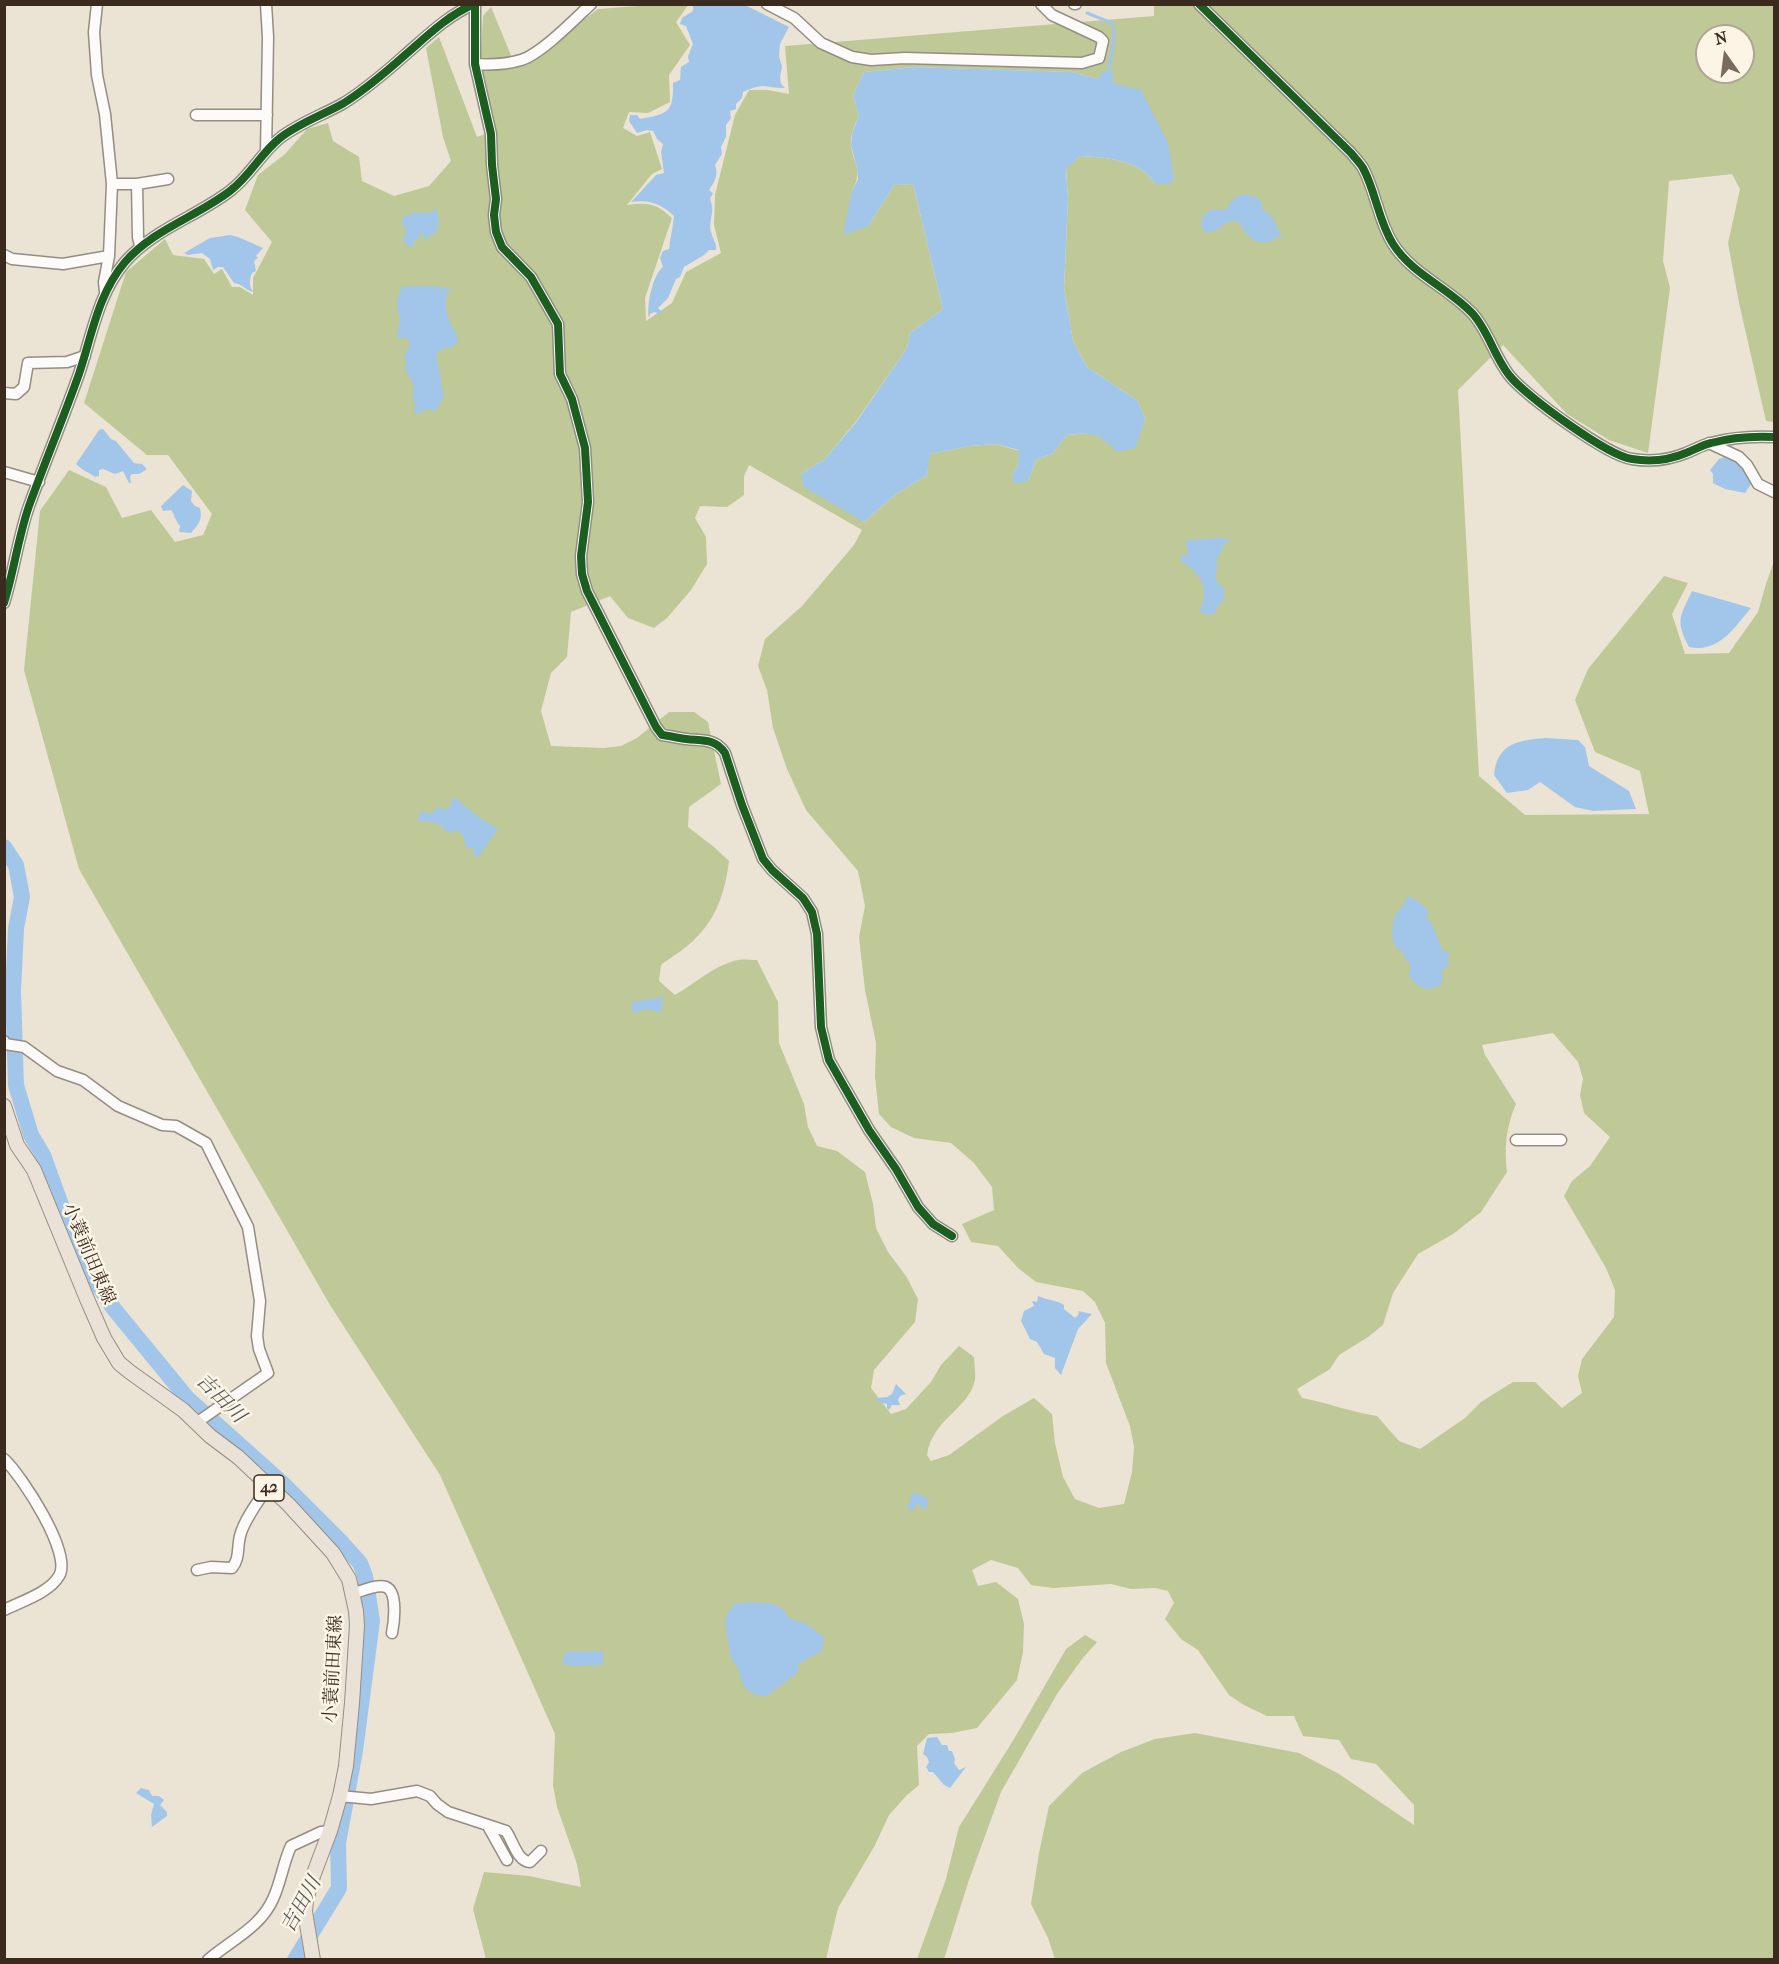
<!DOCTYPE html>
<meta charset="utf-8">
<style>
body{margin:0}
#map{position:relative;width:1779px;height:1964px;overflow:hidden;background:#ebe3d4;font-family:"IM FELL French Canon",serif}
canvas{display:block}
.frame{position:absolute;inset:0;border:6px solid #3b2a1e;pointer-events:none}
.north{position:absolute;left:1695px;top:24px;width:60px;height:60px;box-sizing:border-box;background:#fcf5e5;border:2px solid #afa495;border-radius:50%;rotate:346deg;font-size:16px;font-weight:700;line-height:24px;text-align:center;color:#3b2a1e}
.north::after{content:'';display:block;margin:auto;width:21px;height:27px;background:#796b5e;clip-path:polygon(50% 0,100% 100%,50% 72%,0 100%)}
</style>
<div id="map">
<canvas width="1779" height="1964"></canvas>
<div class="frame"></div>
<div class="north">N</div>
</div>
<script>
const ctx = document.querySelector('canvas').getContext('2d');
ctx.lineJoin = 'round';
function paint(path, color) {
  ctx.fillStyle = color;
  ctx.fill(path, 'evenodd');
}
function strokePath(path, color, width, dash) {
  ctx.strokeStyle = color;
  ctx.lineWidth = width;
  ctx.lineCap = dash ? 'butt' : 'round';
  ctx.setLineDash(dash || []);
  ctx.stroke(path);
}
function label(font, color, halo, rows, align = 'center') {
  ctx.font = font + ' "IM FELL French Canon","Noto Serif JP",serif';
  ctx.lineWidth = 5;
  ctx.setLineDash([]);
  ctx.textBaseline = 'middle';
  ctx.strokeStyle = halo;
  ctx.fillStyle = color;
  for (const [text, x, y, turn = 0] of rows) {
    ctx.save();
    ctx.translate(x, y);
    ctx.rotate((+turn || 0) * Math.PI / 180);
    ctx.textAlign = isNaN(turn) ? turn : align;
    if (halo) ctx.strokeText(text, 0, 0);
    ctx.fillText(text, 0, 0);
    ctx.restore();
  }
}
paint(new Path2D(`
 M639,4H689L676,22L690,45L669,75L670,102L648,113L629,112L623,128L637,136L650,132L662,169L652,174L627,205C648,202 656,203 672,218L645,298L646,321L672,303L686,272L721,253L714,225L715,195L735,115L749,90H768L789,94L785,46L1154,16V4L1774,5V422L1766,421L1739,303L1728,243L1740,189L1732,174L1669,181L1663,261L1670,288L1648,453L1609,440L1567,414L1503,345L1458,390L1479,776L1525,815L1649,814L1640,771L1595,752L1575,700L1588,669L1664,576L1688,583L1672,614L1685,654L1729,653L1758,612L1766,584L1774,561V1959H1055L1048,1938L1031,1904L1039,1853L1049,1806L1082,1773L1121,1752L1155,1739L1195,1733L1299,1753L1339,1774L1414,1825V1805L1376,1764L1351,1759L1339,1740L1303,1736L1294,1716H1267L1244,1705L1229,1695L1198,1650L1181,1639L1165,1619L1174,1603L1168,1591L1155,1588L1131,1589L1111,1584L1053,1588L1031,1585L1018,1568L991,1560L972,1570L978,1586L996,1582L1018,1599L1024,1624L1023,1652L1017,1680L977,1728L952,1733L929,1734L917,1746L919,1785L906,1796L889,1815L874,1847L838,1908L826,1959H486L473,1909L484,1872L529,1876L581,1887L577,1864L557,1807L553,1785L555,1734L440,1475L330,1305L79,869L24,670L40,511L69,470L106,487L122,518L151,510L175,542L203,535L212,514L168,455H147L84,403L126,272L165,239L173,255L204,259L214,274L222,269L232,287H240L253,295V278L272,242L245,210L258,175L285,154L307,129L328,123L333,141L359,157L362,181L394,196L429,186L451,161L443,137L426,48L439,37L477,137L496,130L480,72L483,16L491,7L515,65L557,40L598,9L638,6ZM1707,36H1743V72H1707ZM914,67L1072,72L1098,79L1113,72V83L1155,184C1142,160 1105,157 1080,156L1066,168L1068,199L1064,288L1073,341L1087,367L1138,401L1145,420L1104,438L1089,433L1067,435L1053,453L1036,460L1028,481L1012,476L1018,465L1020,451L996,444L970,446L929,454L927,475L896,494L864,522L801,474L825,459L857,420L907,348L910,333L943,309L913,184L894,185L868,226L852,191C864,168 853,165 851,144C850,134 855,125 859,116L853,95L864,72ZM749,465L862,530L854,545L802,606L765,639L758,666L767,690L773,728L787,769L806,810L858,871L865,906L859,937L865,990L876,1043L875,1077L879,1114L891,1127L914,1138L951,1143L974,1163L992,1187L994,1210L962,1224L971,1242L998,1246L1018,1268L1036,1282L1083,1291L1095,1302L1105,1323L1106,1363L1130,1426L1134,1447L1132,1472L1124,1504L1099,1508L1075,1499L1063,1477L1055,1443L1052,1414L1034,1398L1003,1416L949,1455L931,1461L927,1455C932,1419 969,1409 975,1380C976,1373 974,1364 974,1357L959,1346L941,1365L931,1382L906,1409L891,1414L871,1388L874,1370L915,1322L918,1299L906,1276L888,1252L876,1228L873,1204L865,1172L837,1151L817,1146L808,1127L804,1104L779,1043L778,1002L757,960C751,960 744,959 738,960C714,965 695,984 675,995L659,981L661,965C671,957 684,950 694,940C717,918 725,892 729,861L714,847L688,827L689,807L721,784L708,722L694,712H669L637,738L621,746L604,748L551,746L541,711L551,673L567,657L571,612L610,596L628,618L654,628L667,618L691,590L707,564L706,537L695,518L700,506L727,507L744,495V476ZM1553,1033L1578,1062L1583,1079L1580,1095L1584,1113L1610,1137L1590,1166L1572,1181L1564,1196L1606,1268L1615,1290L1614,1317L1582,1359L1578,1376L1582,1393L1562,1408L1535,1382H1513L1481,1402L1465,1418L1420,1449L1399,1441L1377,1416C1351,1412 1328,1403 1302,1398L1297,1389L1330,1369L1339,1355L1368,1337L1383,1325L1393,1293L1418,1254L1453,1234L1481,1212L1507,1172C1504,1148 1506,1127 1516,1104L1485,1055L1482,1045Z
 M1085,1635L1097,1642L1082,1659L1057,1694L1001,1792L969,1880L944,1959H917L946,1879L959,1827L1014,1739L1066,1649Z`), '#bec997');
paint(new Path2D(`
 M693,5H745L789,27L780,44L779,56L782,67L780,77L781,84L785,88C765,88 764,82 743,92L742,98L736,104V109L730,111L731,118L726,125V137L721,147L722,154L715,165C719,175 714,183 709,190L713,193L710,199C716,213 708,219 711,232C713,240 717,243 716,250H709L704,255L684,267L680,277L676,279L668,298L658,308L662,312L661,314L654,312L650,314L649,318C646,306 653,274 663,267L660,258L663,251L669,249C670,238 673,228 674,216C662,204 649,199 631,202L656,175L664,173L661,152L663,144L657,139L653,131L647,130L637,133L629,121L630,115H637L640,119C667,114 674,113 673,83L680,80L681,67L689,62L688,56L693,44L686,26L680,24L682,18L693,11Z
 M914,67L1072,72L1098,79L1102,72L1113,71V83L1141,90L1168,143L1174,179L1169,184H1155C1142,160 1105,157 1080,156L1066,169L1068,199L1064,288L1073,341L1087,367L1138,401L1145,420L1135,448L1117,452C1099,433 1093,432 1067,435L1053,453L1036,460L1028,481L1015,484L1012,476L1018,465L1019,450L996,444L970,446L930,454L927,475L896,494L864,522L804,487L801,474L825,459L857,421L907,348L910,333L943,309L913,184L894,185L868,226L843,235L852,191L858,179L857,168L851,145L852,133L859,116L853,95L864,72Z
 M1244,194C1255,196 1264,198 1262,210C1274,213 1276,228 1283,237L1277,236C1272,245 1257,244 1250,237C1244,233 1242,225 1237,221C1234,221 1231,221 1228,222C1222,224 1218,231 1211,232C1196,233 1200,214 1211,210C1216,209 1221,210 1225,210L1234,198Z
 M436,206L439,222L436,233L427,237V241L424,240V234H419V239L414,240V246L408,247L401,237L405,238L406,228L402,224V218L415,212L419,213L433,212Z
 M230,235L238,237L263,248L256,256L258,258L254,261L256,271L252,273C249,280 249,285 253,292C245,290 243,284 234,283L223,267H218L213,270L210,259L202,253L188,255L184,253L210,238Z
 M423,286L441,287L451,290L446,294C447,299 446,303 446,309C448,320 453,328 458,338L457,343L451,348L445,347L436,354L444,396L437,409L433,411L428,409L416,414L413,411L416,407C413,400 411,394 414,386L404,367L407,363L404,356L410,344L407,338L402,337L400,340L397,337L400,317L398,313L397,300L401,290L399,287Z
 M103,429L111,439L116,441L134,463L142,464L146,468V470L139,474H132L130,476L131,483H129L123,471L115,474L103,469L99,470V476L95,477C87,471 84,472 76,464L99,430Z
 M1727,456C1742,461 1747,469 1751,484L1745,493L1725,489L1713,483V474L1710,470L1719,459Z
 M183,485L192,491L191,501L195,506L200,508C203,520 198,525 191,533L179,532L180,526C175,521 175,515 171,510L163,511L161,506Z
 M1221,538L1231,540L1223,545L1221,549L1223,552L1219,554L1216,561L1218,565C1214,574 1215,583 1224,588C1225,598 1223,602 1216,608V612L1210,615L1199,612C1211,589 1201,574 1181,561L1180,555L1186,556L1188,550L1185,543L1188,540Z
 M1692,591L1751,608C1734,628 1719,653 1689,647C1675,620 1680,617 1692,591Z
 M1546,738L1578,740L1585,747L1589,766L1629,791L1636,809L1593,811L1575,807L1540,782L1528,790L1507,793L1494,775C1497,743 1519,740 1546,738Z
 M454,797L480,818L498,829L478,857H474V850L465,846L464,837L458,831L447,832C436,819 433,823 418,821L419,815L422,811L428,814L433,812L438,807L444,810L450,806Z
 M1411,895L1412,899L1420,902L1421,905L1427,908L1429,914L1425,916C1438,929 1436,940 1444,951L1448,952L1449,956L1448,959L1449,964L1441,973L1443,979L1441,984C1427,994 1415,987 1408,973L1411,969L1409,963L1405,959L1404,954C1402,952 1399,950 1397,948C1389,938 1392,919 1398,910H1400L1401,906L1406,904L1404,901Z
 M663,997L661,1013L646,1009L637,1012L631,1011L632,1002Z
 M1038,1296C1047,1300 1056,1300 1064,1305V1309L1075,1318L1079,1314L1078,1311L1092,1314L1078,1329L1061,1375L1055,1368V1358L1044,1354L1037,1342L1030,1339L1021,1321L1024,1311L1034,1306L1032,1301L1037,1302Z
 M896,1384L906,1394L900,1396L898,1400L900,1405H892L889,1410L887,1408V1404L877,1402V1398L887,1397L892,1394Z
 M914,1492L927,1498L928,1504L924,1510L919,1504L915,1506L914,1509L911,1511L906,1505L910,1503L911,1495Z
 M749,1602L768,1603L781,1607L790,1619L805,1623L824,1637L822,1651L798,1664V1672L767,1696L756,1695L747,1690L742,1683L739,1670L731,1658L725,1622L728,1613L734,1604Z
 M603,1651V1665C591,1665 572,1667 562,1664L565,1652Z
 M937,1737L942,1745H947L949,1751H952L955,1759L954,1763L959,1770L966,1767L950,1788L944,1785L933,1772H929L926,1767L929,1762L927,1757L923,1754L927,1738Z
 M141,1788L149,1790L152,1796H159L164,1800L160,1805L167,1812V1816L152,1827L151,1815L154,1804L136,1793Z`), '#a2c6ea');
strokePath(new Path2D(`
 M1087,13L1112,23C1117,37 1110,59 1108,75`), '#a2c6ea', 3);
strokePath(new Path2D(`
 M4,847L16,865L22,897L16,928L13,991L16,1085L31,1135L43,1155L69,1227L89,1271L114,1309L188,1399L281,1482L342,1543L360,1563L365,1576L372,1621L355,1751L338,1843L339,1888L295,1960`), '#a2c6ea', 16);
const minor = new Path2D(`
 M97,4L94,32L97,75L105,114L112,184L109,256L104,282L105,292
 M266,4L268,37L266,152
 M475,4V64L491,134L492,165L496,199L494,215L496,232L502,247L531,277L558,324L560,374L572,399L585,448L588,502L581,556L582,574L587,591L656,727L662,735C670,736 678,738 686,739C702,741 715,738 725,753L742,805L763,859L772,870L803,898L812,912L817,934L821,1027L829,1060L869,1130L896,1169L918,1207L933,1224L952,1236
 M767,4L794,18L821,43L852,57L871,60L905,58L1082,63L1099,58L1103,41L1099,37L1052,15L1041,4
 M1074,4H1076
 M1199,4L1351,153C1355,158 1360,163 1363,168C1376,192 1378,220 1393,244C1412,274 1447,287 1472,313C1488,330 1494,356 1509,375C1524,395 1608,456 1632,459C1650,462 1669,460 1686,453C1694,450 1702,445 1711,443C1733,437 1753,436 1774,437
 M475,64C491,65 505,65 521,60C541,54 575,19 591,4
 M196,115H267
 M112,184H137L138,237L140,246
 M137,184L168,179
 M4,255L12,259L63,264L109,256
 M4,393L16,394L24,387L28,363L67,362L85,356
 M1709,443L1739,457L1747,465L1758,484L1774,492
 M4,472L39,482
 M4,603C14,571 18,538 29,506C45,462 63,419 79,374C92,335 98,294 125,262C154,229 196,217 230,191C250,176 261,153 280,138C299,123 323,115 344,103C366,89 386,72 405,55C427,36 447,16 474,4
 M4,1041L5,1044L24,1047L57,1071L83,1080L118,1106L162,1125L176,1126L206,1143L248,1227L260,1301L257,1336L259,1349L268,1373L196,1423
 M1516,1140H1561
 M4,1459C22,1476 73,1554 59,1576C49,1593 22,1601 4,1610
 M197,1570L211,1567L232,1568C240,1558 237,1548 240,1536C244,1520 259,1500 268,1487
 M352,1594C362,1591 376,1584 386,1587C398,1592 394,1623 392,1633
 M340,1796L371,1799L417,1791L430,1796L437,1804L448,1812L506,1831C513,1841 517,1861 530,1862L541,1851
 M488,1826L507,1860
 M208,1960C231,1940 260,1928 273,1899C281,1882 283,1863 291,1846L321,1832L330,1831`);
const major = new Path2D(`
 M4,1106L17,1145L34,1170L87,1299L104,1338L119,1363L130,1372L183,1410L210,1436L238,1457L289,1505L333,1553L349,1579L356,1611L357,1625L352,1703L346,1766L340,1796L330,1831L313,1876L306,1900L305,1912L313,1960`);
strokePath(minor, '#948d84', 13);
strokePath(major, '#948d84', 16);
strokePath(minor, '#fcfbf9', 10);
strokePath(major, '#ebe2d7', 14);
strokePath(new Path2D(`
 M475,4V64L491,134L492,165L496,199L494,215L496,232L502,247L531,277L558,324L560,374L572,399L585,448L588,502L581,556L582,574L587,591L656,727L662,735C670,736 678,738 686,739C702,741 715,738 725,753L742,805L763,859L772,870L803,898L812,912L817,934L821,1027L829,1060L869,1130L896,1169L918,1207L933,1224L952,1236
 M1199,4L1351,153C1355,158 1360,163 1363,168C1376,192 1378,220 1393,244C1412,274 1447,287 1472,313C1488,330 1494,356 1509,375C1524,395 1608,456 1632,459C1650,462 1669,460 1686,453C1694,450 1702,445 1711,443C1733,437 1753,436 1774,437
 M4,603C14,571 18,538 29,506C45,462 63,419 79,374C92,335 98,294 125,262C154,229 196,217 230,191C250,176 261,153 280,138C299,123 323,115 344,103C366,89 386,72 405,55C427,36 447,16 474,4`), '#1b5e20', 8);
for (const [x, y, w] of [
 [269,1488,30]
]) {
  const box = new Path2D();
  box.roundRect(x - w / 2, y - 13, w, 26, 4.5);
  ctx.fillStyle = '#fcf5e5';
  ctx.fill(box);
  strokePath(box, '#3b2a1e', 1.5);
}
label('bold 16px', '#3b2a1e', null, [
 ["42",269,1488]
]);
label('18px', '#3b2a1e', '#fcf5e5', [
 ["小蓑前田東線",88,1254,67],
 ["小蓑前田東線",334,1669,-87]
]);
label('italic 20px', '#51555e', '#fcf5e5', [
 ["吉田川",220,1399,45],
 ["吉田川",302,1905,-61]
]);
</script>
